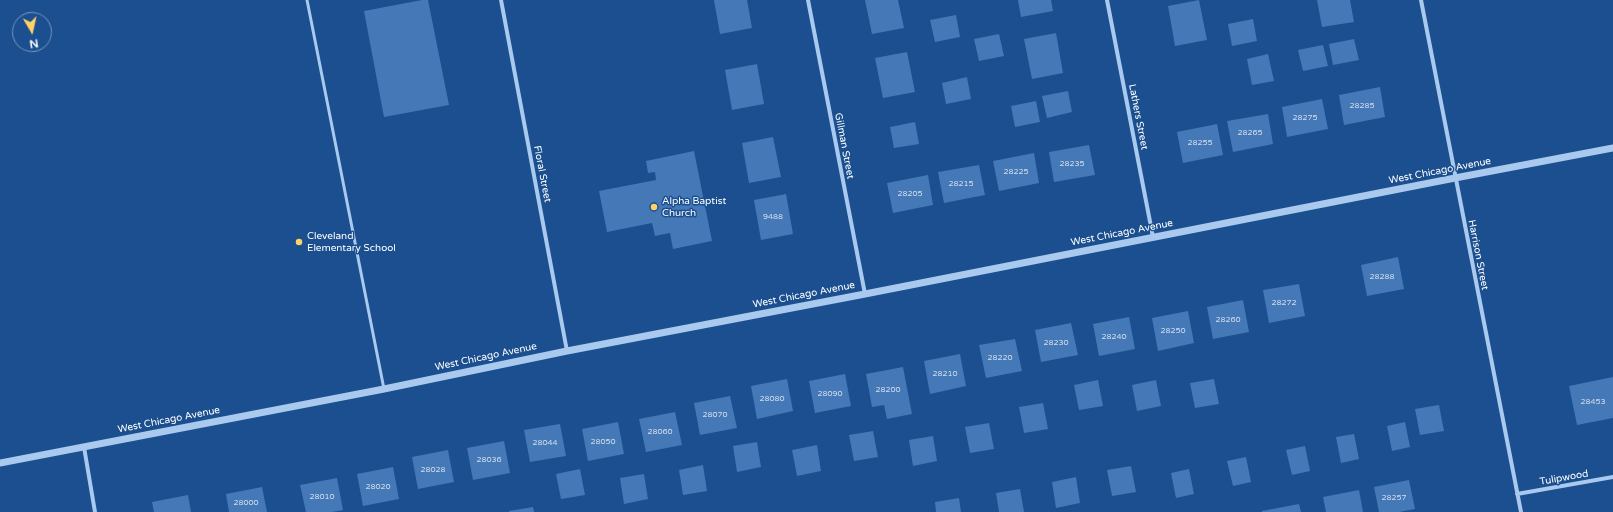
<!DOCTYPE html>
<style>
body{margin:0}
#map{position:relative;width:1613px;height:512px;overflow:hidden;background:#1b4f8f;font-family:"Varela Round",sans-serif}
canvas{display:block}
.north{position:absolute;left:12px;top:12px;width:40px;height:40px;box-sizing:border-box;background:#1b4f8f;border:1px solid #7695bc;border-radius:50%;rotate:171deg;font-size:11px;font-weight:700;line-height:16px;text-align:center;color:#fff}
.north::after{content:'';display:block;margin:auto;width:14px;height:18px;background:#ffd166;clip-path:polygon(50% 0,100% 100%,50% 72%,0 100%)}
</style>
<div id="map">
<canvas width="1613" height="512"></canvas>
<div class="north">N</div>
</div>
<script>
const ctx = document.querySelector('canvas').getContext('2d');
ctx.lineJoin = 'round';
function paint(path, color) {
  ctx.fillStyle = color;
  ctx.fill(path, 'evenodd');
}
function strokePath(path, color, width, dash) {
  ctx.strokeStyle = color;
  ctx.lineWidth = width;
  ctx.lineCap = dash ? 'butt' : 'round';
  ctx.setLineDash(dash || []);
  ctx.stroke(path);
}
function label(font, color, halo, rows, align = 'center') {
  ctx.font = font + ' "Varela Round",sans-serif';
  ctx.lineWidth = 3;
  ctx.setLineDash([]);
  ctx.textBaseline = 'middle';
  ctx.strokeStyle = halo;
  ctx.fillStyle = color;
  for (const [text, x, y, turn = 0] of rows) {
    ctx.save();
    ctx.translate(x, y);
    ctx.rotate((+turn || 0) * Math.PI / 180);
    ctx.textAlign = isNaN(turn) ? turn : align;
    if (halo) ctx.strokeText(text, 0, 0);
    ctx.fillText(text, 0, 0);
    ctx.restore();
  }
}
paint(new Path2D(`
 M422,0H428L449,105L384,117L364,11Z
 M714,0H747L752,28L720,34Z
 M865,0H898L904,28L872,34Z
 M1018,0H1051L1053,11L1021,17Z
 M1199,0L1207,40L1175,46L1168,6Z
 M1317,0H1350L1354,22L1322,27Z
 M956,15L960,37L935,42L930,20Z
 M1253,19L1257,41L1232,46L1228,24Z
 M1056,33L1063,73L1032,79L1024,39Z
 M999,34L1004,56L979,61L974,39Z
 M1354,39L1359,60L1333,65L1329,44Z
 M1323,45L1328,66L1303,71L1298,50Z
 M907,52L915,92L883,98L875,58Z
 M1268,54L1274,81L1252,85L1247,59Z
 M757,64L764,104L732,110L725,70Z
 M967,77L971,99L946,104L942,83Z
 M1380,87L1385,117L1344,125L1339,95Z
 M1068,91L1072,112L1047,118L1042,96Z
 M1322,99L1328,129L1287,137L1282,107Z
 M1036,101L1040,122L1015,127L1011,106Z
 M1268,114L1273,144L1233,152L1227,121Z
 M915,122L919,144L894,148L890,127Z
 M1217,124L1223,155L1183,163L1177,132Z
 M773,137L781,177L749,183L742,143Z
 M1089,145L1095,175L1054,182L1049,152Z
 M694,151L712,241L673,249L670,233L655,236L652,223L607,232L599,191L656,180L655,172L648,173L646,161Z
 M1034,153L1039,183L999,191L993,161Z
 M979,165L985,195L944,203L938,172Z
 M928,175L933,205L893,213L887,183Z
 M786,194L793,234L761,240L754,200Z
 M1398,257L1404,289L1367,296L1361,265Z
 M1299,284L1305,316L1269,323L1263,290Z
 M1243,300L1249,332L1213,339L1207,307Z
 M1188,311L1194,343L1158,351L1152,318Z
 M1129,317L1135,349L1099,356L1093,324Z
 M1071,323L1078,355L1041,362L1035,330Z
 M1015,339L1022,371L986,378L979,345Z
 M960,354L966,386L930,394L924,361Z
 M903,367L912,414L887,419L884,405L872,407L866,374Z
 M845,374L851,406L815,413L809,381Z
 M1613,377V418L1577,425L1569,386Z
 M787,379L793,411L757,419L751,386Z
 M1214,379L1219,404L1195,408L1190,383Z
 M1098,380L1103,406L1079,410L1074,385Z
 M1156,380L1161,406L1137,411L1132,385Z
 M730,396L737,428L700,435L694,403Z
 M1043,403L1048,429L1024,433L1019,407Z
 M1439,405L1444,431L1420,435L1415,409Z
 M675,412L682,445L646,452L639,419Z
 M618,422L624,454L588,461L582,429Z
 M1405,422L1410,447L1392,451L1387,426Z
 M989,423L994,449L970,453L965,427Z
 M560,424L566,456L530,462L524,430Z
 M873,431L878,457L854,461L849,435Z
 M1354,434L1359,459L1341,463L1336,437Z
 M933,436L937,461L913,466L909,440Z
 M504,441L510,473L473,480L467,448Z
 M757,442L761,467L737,472L733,446Z
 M817,445L821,471L797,476L792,450Z
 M1305,446L1310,471L1292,475L1286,450Z
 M448,450L454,482L418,489L412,457Z
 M1246,457L1251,482L1233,486L1227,461Z
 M703,465L707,491L683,495L679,470Z
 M1131,466L1136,492L1112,496L1107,470Z
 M393,467L399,499L363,506L357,474Z
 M580,469L585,495L561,499L556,474Z
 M1189,469L1194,494L1176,498L1171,473Z
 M644,474L648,499L624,504L620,478Z
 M1076,477L1080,503L1056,508L1052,482Z
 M337,478L343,510L332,512H306L300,485Z
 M1409,480L1415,509L1399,512H1379L1374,487Z
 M262,487L267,512H229L226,494Z
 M1020,489L1024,512H999L996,493Z
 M1359,490L1363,512H1326L1323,497Z
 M188,495L191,512H154L152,502Z
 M959,498L961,512H936L935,502Z
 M1299,504L1301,512H1262V511Z
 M533,507L534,512H509V511Z`), '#4478b7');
strokePath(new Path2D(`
 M307,0L384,389`), '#a9c9ee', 3);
strokePath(new Path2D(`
 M501,0L567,351
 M808,0L865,294
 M1107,0L1153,237
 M1421,0L1521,512
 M84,447L95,512
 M1517,494L1613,477`), '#a9c9ee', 4);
strokePath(new Path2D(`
 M0,463L384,389L567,351L865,294L1455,178L1613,148`), '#a9c9ee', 7);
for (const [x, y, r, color] of [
 [654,207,4,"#ffd166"],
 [299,242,4,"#ffd166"]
]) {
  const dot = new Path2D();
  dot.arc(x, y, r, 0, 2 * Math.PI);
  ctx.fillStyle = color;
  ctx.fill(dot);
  strokePath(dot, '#1b4f8f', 1.5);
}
label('8px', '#d0dded', null, [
 ["28285",1362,106],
 ["28275",1305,118],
 ["28265",1250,133],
 ["28255",1200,143],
 ["28235",1072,164],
 ["28225",1016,172],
 ["28215",961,184],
 ["28205",910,194],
 ["9488",773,217],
 ["28288",1382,277],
 ["28272",1284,303],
 ["28260",1228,320],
 ["28250",1173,331],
 ["28240",1114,337],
 ["28230",1056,343],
 ["28220",1000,358],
 ["28210",945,374],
 ["28200",888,390],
 ["28090",830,394],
 ["28080",772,399],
 ["28453",1593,402],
 ["28070",715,415],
 ["28060",660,432],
 ["28050",603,442],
 ["28044",545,443],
 ["28036",489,460],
 ["28028",433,470],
 ["28020",378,487],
 ["28010",322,497],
 ["28257",1394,498],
 ["28000",246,503]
]);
label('10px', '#fff', '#1b4f8f', [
 ["Lathers Street",1138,117,79],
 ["Gillman Street",844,146,79],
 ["West Chicago Avenue",1440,171,-11],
 ["Floral Street",542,174,79],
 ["West Chicago Avenue",1122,233,-11],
 ["Harrison Street",1478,255,79],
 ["West Chicago Avenue",804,295,-11],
 ["West Chicago Avenue",486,357,-12],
 ["West Chicago Avenue",169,420,-11],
 ["Tulipwood",1564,478,-10]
]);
label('10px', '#fff', '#1b4f8f', [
 ["Alpha Baptist",662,201],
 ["Church",662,213],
 ["Cleveland",307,236],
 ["Elementary School",307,248]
], 'left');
</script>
